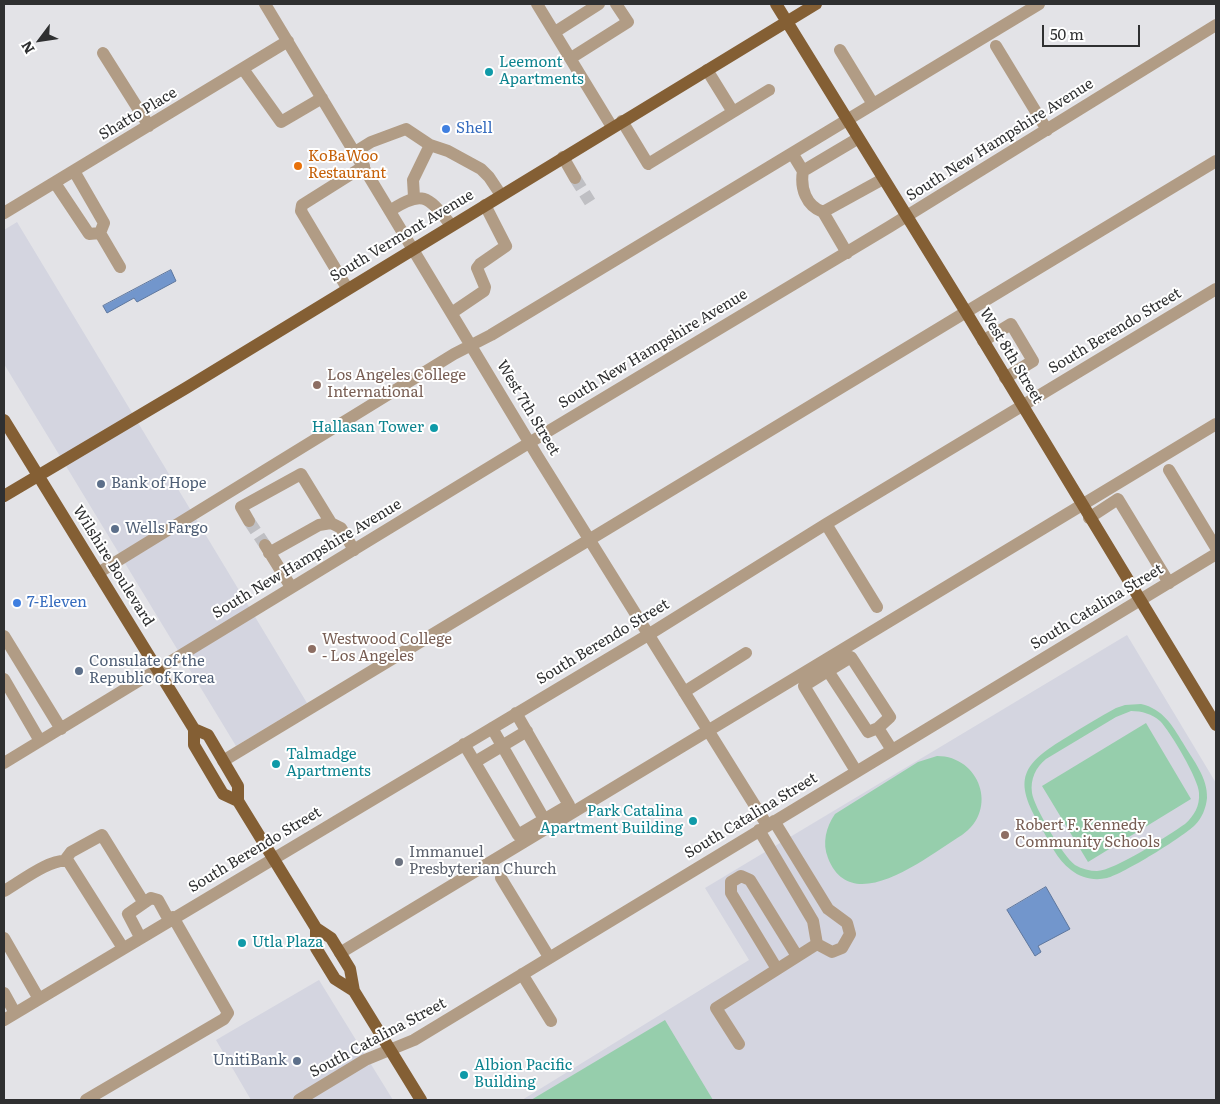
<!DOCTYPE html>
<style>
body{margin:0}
#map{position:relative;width:1220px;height:1104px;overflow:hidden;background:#e3e3e7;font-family:Literata,serif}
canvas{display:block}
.frame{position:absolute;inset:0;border:5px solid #2f3031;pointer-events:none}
.north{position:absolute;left:15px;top:15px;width:50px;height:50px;-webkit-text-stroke:4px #fff;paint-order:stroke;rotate:239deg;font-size:14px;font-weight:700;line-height:20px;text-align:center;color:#2f3031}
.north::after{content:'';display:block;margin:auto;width:18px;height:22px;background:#2f3031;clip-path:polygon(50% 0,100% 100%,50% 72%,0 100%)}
.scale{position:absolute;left:1042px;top:25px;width:98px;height:22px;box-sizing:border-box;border:2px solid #2f3031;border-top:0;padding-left:6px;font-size:15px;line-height:18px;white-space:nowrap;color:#2f3031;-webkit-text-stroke:4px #fff;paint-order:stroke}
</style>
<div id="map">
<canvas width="1220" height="1104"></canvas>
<div class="frame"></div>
<div class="north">N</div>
<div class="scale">50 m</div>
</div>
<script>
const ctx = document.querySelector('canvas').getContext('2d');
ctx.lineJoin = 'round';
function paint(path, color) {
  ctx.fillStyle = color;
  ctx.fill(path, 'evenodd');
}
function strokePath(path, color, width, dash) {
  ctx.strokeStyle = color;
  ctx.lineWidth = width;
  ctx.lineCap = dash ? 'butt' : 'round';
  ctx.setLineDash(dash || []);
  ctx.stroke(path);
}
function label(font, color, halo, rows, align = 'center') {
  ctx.font = font + ' Literata,serif';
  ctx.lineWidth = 4;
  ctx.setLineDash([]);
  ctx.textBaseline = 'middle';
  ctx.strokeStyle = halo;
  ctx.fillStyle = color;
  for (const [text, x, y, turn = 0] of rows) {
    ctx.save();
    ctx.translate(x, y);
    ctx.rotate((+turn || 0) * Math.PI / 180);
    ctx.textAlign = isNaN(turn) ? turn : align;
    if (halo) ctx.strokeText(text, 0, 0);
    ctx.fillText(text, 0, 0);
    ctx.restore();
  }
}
paint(new Path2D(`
 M17,222L307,703L236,746L4,364V230Z
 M1127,635L1216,783V1100H522L749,960L705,888Z
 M319,980L393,1100H251L216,1040Z`), '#d4d5e0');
paint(new Path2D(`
 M1141,704C1163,709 1172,725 1183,743C1193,760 1208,778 1207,798C1206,808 1202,818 1195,825C1183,837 1123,874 1107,878C1094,881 1081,878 1071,870C1057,860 1049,841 1041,827C1012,779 1022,764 1067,737C1083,727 1099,717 1116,708L1125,705ZM1131,711C1142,711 1152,714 1160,721C1170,731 1199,780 1199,793C1200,806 1194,816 1185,824C1169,835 1114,871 1097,871C1090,871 1082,869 1075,865C1063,856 1034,807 1032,793C1030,779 1036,767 1046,759L1116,717Z
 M1146,723L1191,799L1088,862L1042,786Z
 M937,756C980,756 999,810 962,835C930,854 852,920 828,858C822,843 826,827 835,814L918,762Z
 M665,1020L713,1100H531Z`), '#96ceac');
const water = new Path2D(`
 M171,270L176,281L137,302L134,298L107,313L103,306Z
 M1046,887L1070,929L1038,946L1041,952L1035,956L1007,910Z`);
paint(water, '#7296cc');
strokePath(water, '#5e779e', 1);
strokePath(new Path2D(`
 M575,178L590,202
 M249,521L265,545`), '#bfbfc3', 12, [12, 6]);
strokePath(new Path2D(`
 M265,4L538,457L767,825
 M537,4L612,127
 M555,32L599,4
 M996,46L1047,130
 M840,50L873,104
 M103,53L149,126
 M571,58L628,22L616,4
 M243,69L281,122L322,98
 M707,70L733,112
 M622,121L648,164L769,90
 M355,152L371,142L406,129L430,145L448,151L481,169L489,177L501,195
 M792,153L803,171C800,188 806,206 823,212L847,253
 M563,157L575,178
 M803,171L857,139
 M55,183L89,234L100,233L104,223L74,171
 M414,197L413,180L430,145
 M391,210C424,189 428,197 451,225
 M823,212L883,179
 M4,213L288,41
 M100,233L120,267
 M347,288L301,211L302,205L364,166
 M453,312L484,291L485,287L477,268L480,264L506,246L485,205
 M983,341L1011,324L1033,361L1005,378
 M1169,470L1216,548
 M1089,518L1118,499L1169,583
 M249,521L241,507L301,474L331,523L341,528L354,550
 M826,524L877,607
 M265,545L291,587
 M269,553L319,525L331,523
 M98,573L454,354L491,335L1039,4
 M4,636L61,729
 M828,671L851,657L890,717L878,728L868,732L828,671L804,686L856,771
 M4,679L40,741
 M684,692L746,653
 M492,728L544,819
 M878,728L892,750
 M464,744L518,835L569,805L516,713
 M223,761L1216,161
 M475,762L527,731
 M4,763L547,432L889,227L1216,25
 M759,830L813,921L817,944L832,952L842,948L850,934L847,923L828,909L774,821
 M65,860L71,852L102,835L144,903
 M501,878L549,957
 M4,891C20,882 50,858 68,861L123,948
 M140,937L128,914L151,898L158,900L169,920
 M4,938L39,999
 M340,953L1216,424
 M777,969L731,893V882L741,876L750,880L797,956
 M522,974L551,1021
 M4,993L15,1013
 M4,1020L648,635L826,524L1216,289
 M739,1044L716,1008L817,944
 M86,1100L224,1019L228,1013L173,917
 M299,1100L365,1060L414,1040L1216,554`), '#b19c85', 12);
strokePath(new Path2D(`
 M776,4L966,312L1216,725
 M4,420L194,729V745L223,794L238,801
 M4,496L186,388L816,4
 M194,729L208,735L238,786V801L316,928L331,938L350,969L354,991L421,1100
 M316,928V948L335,979L354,991`), '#845f34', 12);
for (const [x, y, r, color] of [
 [489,72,5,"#0f9aa8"],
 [446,129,5,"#3f7fe0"],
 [298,166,5,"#e8710a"],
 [317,385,5,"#8d6e63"],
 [434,428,5,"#0f9aa8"],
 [101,484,5,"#5c6f8a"],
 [115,529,5,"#5c6f8a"],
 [17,603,5,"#3f7fe0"],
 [312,649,5,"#8d6e63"],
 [79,671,5,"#5c6f8a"],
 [276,764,5,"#0f9aa8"],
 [693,821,5,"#0f9aa8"],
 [1005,835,5,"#8d6e63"],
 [399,862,5,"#6b7280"],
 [242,943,5,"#0f9aa8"],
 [297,1061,5,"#5c6f8a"],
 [464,1075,5,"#0f9aa8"]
]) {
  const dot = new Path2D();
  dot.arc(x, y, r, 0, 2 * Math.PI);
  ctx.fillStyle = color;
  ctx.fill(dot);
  strokePath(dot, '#fff', 2);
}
label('15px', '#0d838f', '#fff', [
 ["Leemont",499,63],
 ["Apartments",499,80],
 ["Hallasan Tower",424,428,"right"],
 ["Talmadge",286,755],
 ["Apartments",286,772],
 ["Park Catalina",683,812,"right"],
 ["Apartment Building",683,829,"right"],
 ["Utla Plaza",252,943],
 ["Albion Pacific",474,1066],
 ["Building",474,1083]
], 'left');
label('15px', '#2f3031', '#fff', [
 ["Shatto Place",138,114,-31],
 ["South New Hampshire Avenue",1000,140,-32],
 ["South Vermont Avenue",402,236,-31],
 ["South Berendo Street",1115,331,-31],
 ["South New Hampshire Avenue",653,349,-31],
 ["West 8th Street",1011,356,59],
 ["West 7th Street",528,408,59],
 ["South New Hampshire Avenue",307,559,-31],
 ["Wilshire Boulevard",113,566,58],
 ["South Catalina Street",1097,607,-31],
 ["South Berendo Street",603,642,-31],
 ["South Catalina Street",751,816,-31],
 ["South Berendo Street",255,850,-31],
 ["South Catalina Street",378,1038,-28]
]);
label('15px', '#366cbe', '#fff', [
 ["Shell",456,129],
 ["7-Eleven",27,603]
], 'left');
label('15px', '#c56008', '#fff', [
 ["KoBaWoo",308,157],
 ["Restaurant",308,174]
], 'left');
label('15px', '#785e54', '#fff', [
 ["Los Angeles College",327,376],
 ["International",327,393],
 ["Westwood College",322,640],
 ["- Los Angeles",322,657],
 ["Robert F. Kennedy",1015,826],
 ["Community Schools",1015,843]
], 'left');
label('15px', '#4e5e75', '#fff', [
 ["Bank of Hope",111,484],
 ["Wells Fargo",125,529],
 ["Consulate of the",89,662],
 ["Republic of Korea",89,679],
 ["UnitiBank",287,1061,"right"]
], 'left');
label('15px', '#5b616d', '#fff', [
 ["Immanuel",409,853],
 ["Presbyterian Church",409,870]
], 'left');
</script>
